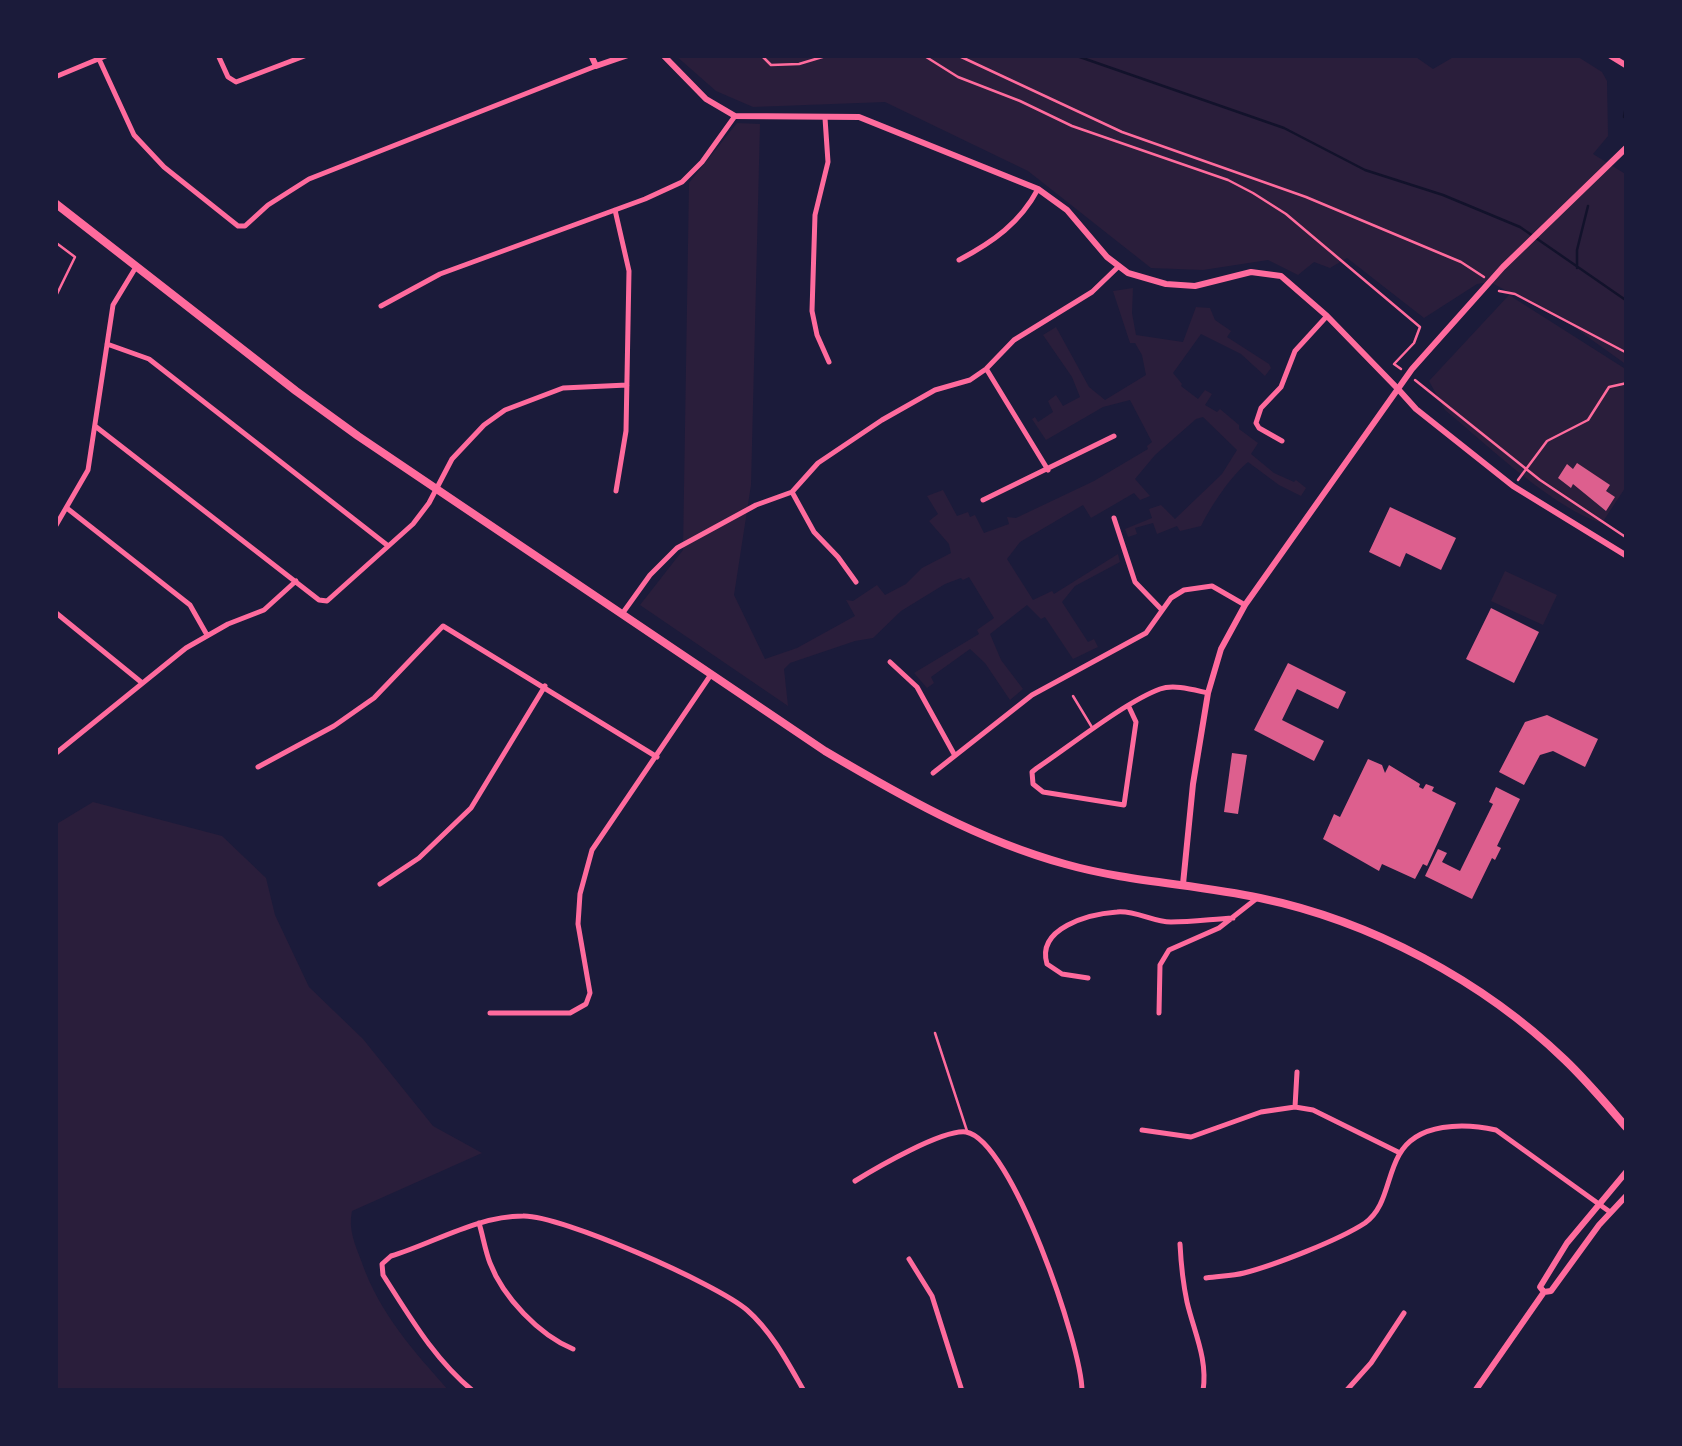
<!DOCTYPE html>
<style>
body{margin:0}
#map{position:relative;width:1682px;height:1446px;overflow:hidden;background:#1b1b3a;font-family:"Exo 2",sans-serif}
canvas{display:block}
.frame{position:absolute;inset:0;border:58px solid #1b1b3a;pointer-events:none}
</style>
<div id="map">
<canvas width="1682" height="1446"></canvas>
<div class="frame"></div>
</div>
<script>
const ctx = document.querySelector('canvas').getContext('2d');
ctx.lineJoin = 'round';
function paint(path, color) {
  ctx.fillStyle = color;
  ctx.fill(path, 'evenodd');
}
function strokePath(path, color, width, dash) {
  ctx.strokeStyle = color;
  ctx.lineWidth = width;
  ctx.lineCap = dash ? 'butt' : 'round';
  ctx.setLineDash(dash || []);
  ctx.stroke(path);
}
paint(new Path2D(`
 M675,55H1351L1362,58L1365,55H1413L1433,69L1457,55H1575L1602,72L1607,81L1608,136L1593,154L1627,175V365L1571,325L1490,282L1477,284L1424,318L1347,258L1330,268L1314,262L1298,275L1268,260L1203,270L1151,268L1028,171L885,102L753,107L716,91Z
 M737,123L760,124L751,485L734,595L765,659L797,648L855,616L846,600L853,601L877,585L885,595L906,584L922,568L951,553L949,544L929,521L938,514L927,496L943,490L957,516L968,512L970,517L975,515L984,533L1009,524L1007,517L1016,518L1094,481L1148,449L1147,446L1152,442L1130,400L1103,407L1046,440L1032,419L1035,417L1038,422L1053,412L1048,401L1056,395L1063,406L1080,397L1072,377L1043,335L1056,327L1089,387L1105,400L1146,375L1142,355L1135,343H1130L1113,291L1133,288L1132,313L1136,335L1183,342L1196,307L1210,308L1215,320L1231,331L1227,337L1269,364L1271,368L1265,376L1241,354L1201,334L1173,373L1182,384L1181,386L1198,399L1205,390L1212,394L1205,405L1217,412L1220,409L1239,425V429L1258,443L1251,454L1274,473L1294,482L1296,480L1306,488L1301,496L1279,485L1248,462C1230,477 1211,506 1201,526L1180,531L1177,526L1157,534L1153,523L1135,528L1137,534L1128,537L1125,529L1152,518L1149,509L1161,505L1175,519L1222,474L1237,450L1203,417L1196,419L1155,455L1135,479L1150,496L1140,500L1134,493L1091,518L1083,505L1020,542L1007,559L1033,600L1052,591L1054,594L1118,554L1120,562L1075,586L1062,602L1088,642L1094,639L1098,647L1073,659L1045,617L1041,619L1027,605L990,634L1001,660L1023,689L1010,700L985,663L970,649L931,677L934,683L927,688L914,673L979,634L977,630L994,618L969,577L963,580L961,578L945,584L901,611L873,638L855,641L790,663L784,669L788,706L640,605L683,550L689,183Z
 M1509,295L1627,370V485L1602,523C1554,509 1485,443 1445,410L1429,381Z
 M1505,571L1557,595L1543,625L1491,601Z
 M93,802L222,836L266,878L275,915L309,987L363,1039L433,1126L482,1153L352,1211C348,1230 355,1244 362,1263C380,1314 413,1350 449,1391H55V825Z`), '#2a1e3b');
strokePath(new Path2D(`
 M1074,55L1284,128L1365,170L1443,195L1520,227L1627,301
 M1624,117L1627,101
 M1577,268V250L1588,206`), '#12122b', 2.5);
paint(new Path2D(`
 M1577,463L1610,485L1606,491L1615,497L1606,511L1573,484L1571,488L1558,478L1567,464L1573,469Z
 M1390,507L1456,538L1441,570L1406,553L1400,567L1369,552Z
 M1491,608L1539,632L1514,683L1466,659Z
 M1288,663L1346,692L1338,709L1297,689L1282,720L1324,741L1314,761L1254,730Z
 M1547,715L1598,739L1585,767L1553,751L1540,755L1524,785L1499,772L1525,722Z
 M1232,753L1247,755L1238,814L1224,812Z
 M1368,759L1382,765L1385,773L1389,765L1420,784L1419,787L1423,789L1426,784L1434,787L1432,791L1456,803L1427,866L1423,864L1415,879L1382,864L1379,871L1323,839L1334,814L1340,817Z
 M1496,787L1520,799L1497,846L1501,848L1495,860L1492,858L1472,899L1425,876L1438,849L1447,853L1442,862L1460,871L1493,804L1489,802Z`), '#dd5f8e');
strokePath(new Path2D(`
 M761,55L771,65L799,64L829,55
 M923,55L958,77L1020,101L1072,126L1228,180L1253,193L1286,214L1420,327L1414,343L1394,364L1401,369
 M957,55L1122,132L1306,197L1461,262L1484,277
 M55,242L75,257L55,298
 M1499,291L1515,294L1627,353
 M1415,380L1540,480L1627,538
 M1518,480L1547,441L1588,420L1609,387L1627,383`), '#ff6b9d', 2.5);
strokePath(new Path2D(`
 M1073,696L1093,729
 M935,1033L967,1131`), '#ff6b9d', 2.5);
strokePath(new Path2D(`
 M218,55L228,77L236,82L307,55
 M99,59L134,135L164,167L238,226H245L268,205L309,179L596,66
 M55,77L108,55
 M825,118L828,162L815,215L812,311L817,335L829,362
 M615,210L629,271L626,431L616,491
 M959,260C993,242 1020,223 1038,189
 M381,306L440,274L645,199L682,182L702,162L735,116
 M107,344L149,359L387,545
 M987,370L1048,470
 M95,426L319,600L327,601L413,524L429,503L452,459L484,425L505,410L563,388L627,385
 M1282,441L1259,428L1256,423L1261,408L1281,387L1295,351L1327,316
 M792,492L814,532L838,557L856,582
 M983,500L1114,436
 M68,509L190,605L207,635
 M1114,518L1135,582L1162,610
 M55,527L88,470L113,305L136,267
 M55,612L141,682
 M622,614L650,575L677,548L756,505L792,492L818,463L882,420L935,390L970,380L986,369L1014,340L1092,292L1119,266
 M890,662L917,687L954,754
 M1129,707L1136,722L1124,805L1043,792L1033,784L1032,772L1037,768C1070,746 1125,702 1160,689C1174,684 1194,690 1208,693
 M55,754L186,648L228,624L264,610L296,581
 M258,767L334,726L374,698L443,626L657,757
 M933,773L1032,695L1146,633L1171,598L1184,590L1212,586L1245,605
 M380,884L419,858L471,808L545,686
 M1088,978L1062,974L1047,964C1036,928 1089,914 1117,912C1135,910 1153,922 1171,922C1192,922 1213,919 1233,918
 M490,1013H570L586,1004L590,993L578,924L580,894L592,850L710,676
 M1159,1013L1160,965L1169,950L1219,928L1256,899
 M1295,1107L1297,1072
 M1142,1130L1191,1137L1261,1112L1295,1107L1313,1110L1400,1153
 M855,1181C876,1168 943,1129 966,1132C1012,1140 1082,1347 1082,1391
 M479,1223C483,1236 485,1250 490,1263C503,1297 539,1335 573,1349
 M1180,1244C1181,1264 1183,1283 1187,1302C1194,1332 1208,1359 1203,1391
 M909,1259L932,1296L962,1391
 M1206,1278C1219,1276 1232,1276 1244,1273C1275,1265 1339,1240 1365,1223C1387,1207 1386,1178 1399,1155C1417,1122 1465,1123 1496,1130L1610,1212
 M473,1391C434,1359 410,1317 383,1275L382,1264L391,1256C434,1243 477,1216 523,1216C561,1215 717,1284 747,1310C772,1332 788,1363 804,1391
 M1346,1391L1371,1363L1404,1313`), '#ff6b9d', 5);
strokePath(new Path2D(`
 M591,55L596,66L628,55
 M663,55L706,99L735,116L859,117L1038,189L1067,210L1107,257L1128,273L1166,284L1195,286L1251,272L1281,276L1327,316L1398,389`), '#ff6b9d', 6);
strokePath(new Path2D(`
 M1609,55L1627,66
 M1398,389L1416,409L1513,486L1627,556
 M1183,884L1193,784L1208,693L1221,649L1245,605L1412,369L1503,267L1627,147
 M1544,1292L1540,1287L1567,1243L1627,1171
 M1475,1391L1544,1292L1551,1291L1599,1225L1627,1195`), '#ff6b9d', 6);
strokePath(new Path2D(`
 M55,203L296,391L358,436L825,751C901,796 978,840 1065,864C1128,882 1195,884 1260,898C1371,921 1483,981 1565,1060C1587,1081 1607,1105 1627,1128`), '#ff6b9d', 8);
</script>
